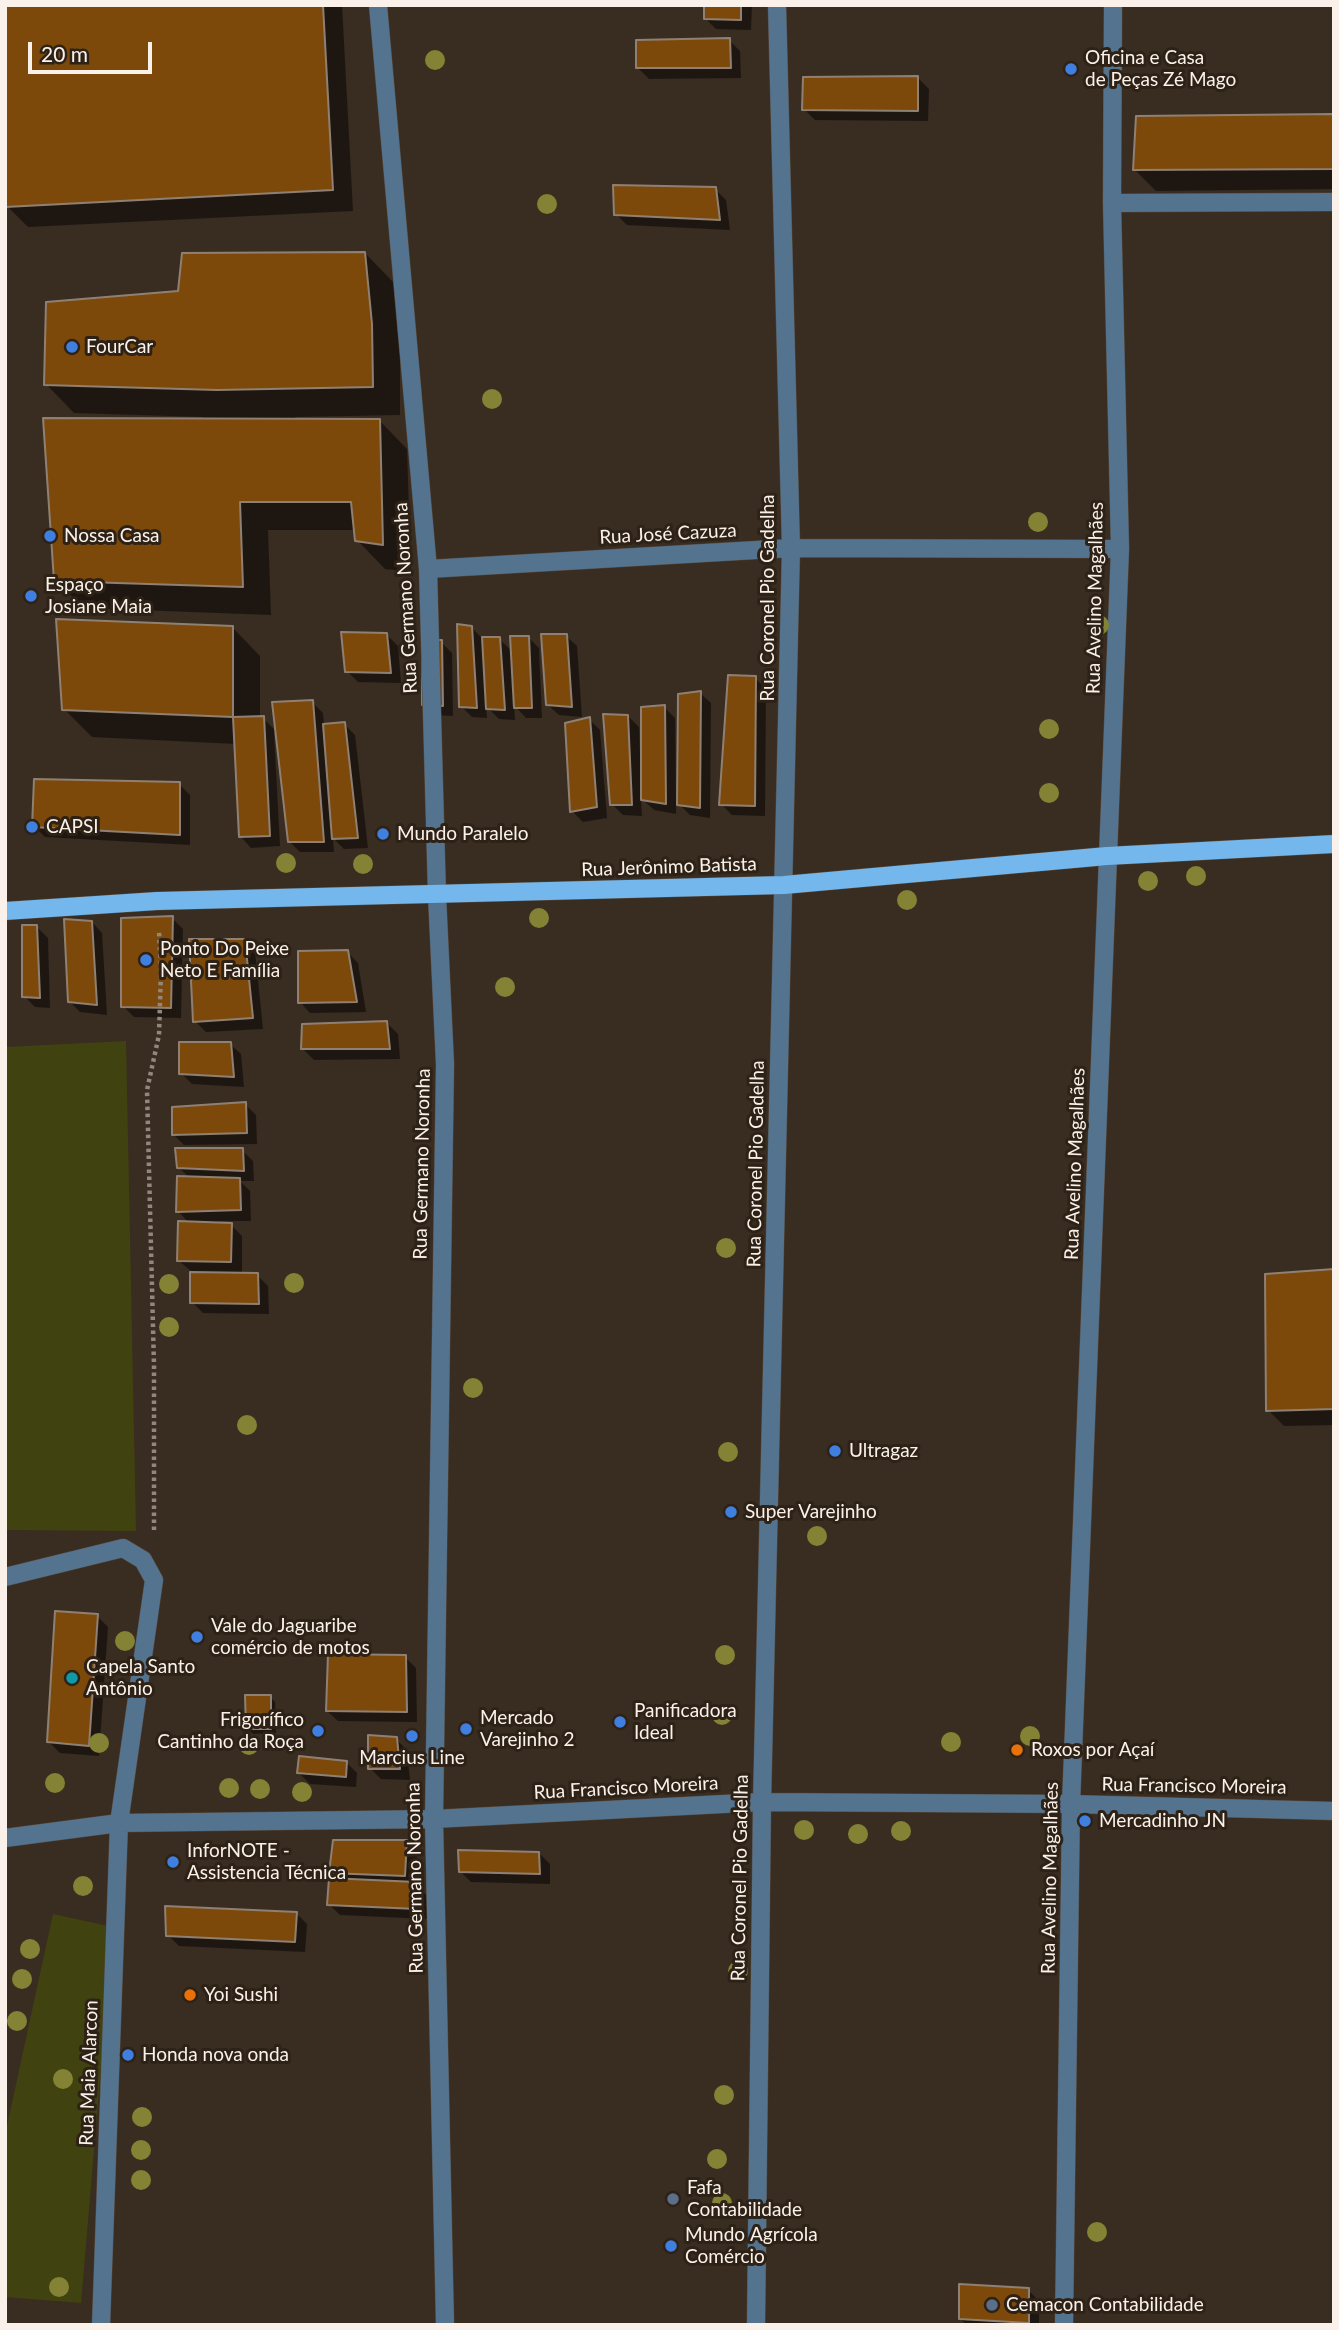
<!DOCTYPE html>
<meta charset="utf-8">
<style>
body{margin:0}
#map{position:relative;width:1339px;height:2330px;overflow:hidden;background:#392c21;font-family:Lato,sans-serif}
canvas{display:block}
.frame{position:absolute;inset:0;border:7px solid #faf2ea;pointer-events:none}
.scale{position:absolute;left:28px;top:42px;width:124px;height:32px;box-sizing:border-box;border:4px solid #faf2ea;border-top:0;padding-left:9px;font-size:21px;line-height:24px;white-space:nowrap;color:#faf2ea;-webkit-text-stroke:5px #2e2217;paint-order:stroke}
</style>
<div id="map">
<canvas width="1339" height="2330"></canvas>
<div class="frame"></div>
<div class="scale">20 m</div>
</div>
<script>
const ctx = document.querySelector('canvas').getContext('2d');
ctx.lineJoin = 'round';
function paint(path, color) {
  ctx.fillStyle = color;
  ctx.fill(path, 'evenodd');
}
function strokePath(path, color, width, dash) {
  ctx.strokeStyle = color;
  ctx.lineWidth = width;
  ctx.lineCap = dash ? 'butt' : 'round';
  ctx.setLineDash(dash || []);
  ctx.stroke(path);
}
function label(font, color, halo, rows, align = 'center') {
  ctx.font = font + ' Lato,sans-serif';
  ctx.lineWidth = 6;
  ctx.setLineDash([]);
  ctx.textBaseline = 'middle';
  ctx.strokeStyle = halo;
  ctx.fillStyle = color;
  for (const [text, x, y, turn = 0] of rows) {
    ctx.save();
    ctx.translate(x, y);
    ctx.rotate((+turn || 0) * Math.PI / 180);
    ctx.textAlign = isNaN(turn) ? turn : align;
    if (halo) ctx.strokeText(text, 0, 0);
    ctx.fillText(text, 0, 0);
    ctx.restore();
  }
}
paint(new Path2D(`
 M126,1041L136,1531L7,1530L5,1047Z
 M53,1914L113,1927L81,2303L5,2297V2135Z`), '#404310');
paint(new Path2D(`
 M5,5H342L353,211L28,227L7,206Z
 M706,5H752L751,30L716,29L705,18Z
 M818,5H868L820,7Z
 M729,40L740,51L741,78L649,79L638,68Z
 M918,78L929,89L928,121L815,120L804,109Z
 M1334,116V189L1156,191L1135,170Z
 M715,189L726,200L730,230L627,225L616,214Z
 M365,253L393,282L400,353V415L295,417L296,420H379L407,449L411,572L385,569L357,540L355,530H268L271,615L84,608L55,580L202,420V417L74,413L46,384L180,293Z
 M232,627L260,656V718H263L277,732L312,702L323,713L324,726L344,724L355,735L368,848L344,849L333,838L334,852H300L289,841L277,732L274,733L280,846L251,848L241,837L236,744L92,737L64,709Z
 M471,627L482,638L499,639L513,652L528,637L539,648L542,718H526L514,705L515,720L499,719L486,706L487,718L472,717L461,706Z
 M387,635L398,646L401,683L358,682L347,671Z
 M566,636L577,646L582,717L559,715L548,705Z
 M441,642L452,653L453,716L434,715Z
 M755,678L766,689L765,816L732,815L721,804Z
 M700,693L711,703L710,818L690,815L676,801V814L654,810L641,798L642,816L623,815L612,804L628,716L639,727L640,755H643L664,707L675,718L676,798H679Z
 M589,719L600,730L607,818L583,822L572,811Z
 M179,784L190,795V845L45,837L34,826Z
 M172,918L183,929L181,1018L134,1017L123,1006Z
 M92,922L102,933L107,1015L80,1012L69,1001Z
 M37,927L48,938L50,1008L35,1007L24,996Z
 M244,940L255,951L263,1029L206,1032L195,1021Z
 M347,952L358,963L366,1012L310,1013L300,1002Z
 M387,1023L398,1034L400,1059L314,1060L303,1049Z
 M230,1044L241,1054L244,1087L192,1084L181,1073Z
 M245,1104L256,1115L257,1144L184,1145L174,1135Z
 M242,1150L253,1161L254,1181H240L250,1191L251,1221H219V1224L231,1225L242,1236V1275H257L268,1286L269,1314L203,1313L192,1302L191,1271L179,1261L190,1224L178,1211L190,1178L178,1167Z
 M1334,1271V1425L1284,1426L1268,1410Z
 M97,1616L108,1627L99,1756L60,1753L49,1742Z
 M405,1657L416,1668L417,1722L338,1721L327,1711Z
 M270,1697L275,1702L276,1733L253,1734L247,1728Z
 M396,1739L407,1750L410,1780L381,1779L370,1768Z
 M346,1762L357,1773L356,1787L310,1784L299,1773Z
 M406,1842L417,1853L415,1885L426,1895L427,1919L340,1915L329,1904L339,1881L331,1872Z
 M539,1853L550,1864V1884L471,1882L460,1871Z
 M296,1913L307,1924L305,1952L179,1946L168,1935Z
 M1028,2290L1039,2301V2325H967L960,2319Z`), '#0007');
const building = new Path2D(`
 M5,5H323L333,190L5,207Z
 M704,5H741V20L704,19Z
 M730,38L731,68H636V40Z
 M918,76V111L802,110L803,77Z
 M1334,114V169L1133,170L1136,116Z
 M613,185L716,187L720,220L614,215Z
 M365,252L372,324L373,387L217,390L44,385L46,302L178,291L182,253Z
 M43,418L380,419L383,545L355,541L351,502H240L243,587L54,581Z
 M56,619L233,626V717L62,710Z
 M457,624L472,626L477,708L459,707Z
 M341,632L387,633L391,673L345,672Z
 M541,634H567L572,707L546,705Z
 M510,636H529L532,708H514Z
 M482,637H500L505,710L486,709Z
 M422,640H442L443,706L422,705Z
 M728,675L756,676L755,806L719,805Z
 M701,691L700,808L677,805L678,694Z
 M313,700L324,842H288L272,702Z
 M665,705L666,804L641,800V707Z
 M603,714L628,715L632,805H610Z
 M264,716L270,836L239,837L233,717Z
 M590,717L597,807L570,812L565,723Z
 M345,722L358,838L332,839L323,724Z
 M34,779L180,782V835L32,827Z
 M173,916L171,1008L121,1007V918Z
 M64,919L92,921L97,1005L68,1002Z
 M22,925H37L40,998L22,997Z
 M189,939H245L253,1018L193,1022Z
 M348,950L357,1002L298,1003V951Z
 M387,1021L390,1049H301L302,1024Z
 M179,1042H231L234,1077L179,1074Z
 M246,1102L247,1133L172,1135V1107Z
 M175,1148H243L244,1171L177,1168Z
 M177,1176L240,1178L241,1210L176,1212Z
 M178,1221L232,1223L231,1262L177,1261Z
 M1334,1269V1409L1266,1411L1265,1274Z
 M190,1272L258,1273L259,1304L190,1303Z
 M55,1611L98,1614L89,1746L47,1742Z
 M328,1654L406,1655L407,1712L326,1711Z
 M245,1695H271V1729H246Z
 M368,1735L397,1737L400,1769H368Z
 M299,1756L347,1761L346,1777L297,1773Z
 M333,1840H407L405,1876L329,1873Z
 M458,1850L539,1852L540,1874L459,1872Z
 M329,1878L416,1882L417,1909L327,1905Z
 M165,1906L297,1912L295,1942L166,1936Z
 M959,2284L1029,2288V2323L959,2319Z`);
paint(building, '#7c490a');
strokePath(building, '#8f8073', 2);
const minor = new Path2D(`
 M378,5L428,569L437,895L445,1064L434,1819L445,2325
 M1112,203L1334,202
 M428,569L791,548L1120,549
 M5,1577L123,1548L143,1560L154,1580L119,1823L101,2325
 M5,1838L119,1823L434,1819L762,1802L1071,1804L1334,1811
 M756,2325L762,1802L791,548L777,5
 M1064,2325L1071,1804L1120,549L1112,203L1113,5`);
const major = new Path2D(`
 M5,911L157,901L784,885L1107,856L1334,844`);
strokePath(minor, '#54483d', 19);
strokePath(major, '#54483d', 19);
strokePath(new Path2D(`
 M154,1530V1366L147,1090L159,1035L161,971L159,931`), '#92877e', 4.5, [3.5, 3.5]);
strokePath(minor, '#54738e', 18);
strokePath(major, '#74b7ed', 18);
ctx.fillStyle = '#848234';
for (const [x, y] of [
 [435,60],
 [547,204],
 [492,399],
 [1038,522],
 [1099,625],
 [1049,729],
 [1049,793],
 [286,863],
 [363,864],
 [1196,876],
 [1148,881],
 [907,900],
 [539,918],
 [505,987],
 [726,1248],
 [294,1283],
 [169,1284],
 [169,1327],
 [473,1388],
 [247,1425],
 [728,1452],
 [817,1536],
 [125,1641],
 [725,1655],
 [722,1715],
 [1030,1736],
 [951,1742],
 [99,1743],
 [249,1745],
 [55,1783],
 [229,1788],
 [260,1789],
 [302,1792],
 [804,1830],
 [901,1831],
 [858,1834],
 [83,1886],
 [30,1949],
 [738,1971],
 [22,1979],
 [17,2021],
 [63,2079],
 [724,2095],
 [142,2117],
 [141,2150],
 [717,2159],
 [141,2180],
 [722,2203],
 [1097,2232],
 [59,2287]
]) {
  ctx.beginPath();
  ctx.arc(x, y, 10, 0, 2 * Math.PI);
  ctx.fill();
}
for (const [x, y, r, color] of [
 [1071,69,7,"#3f7fe0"],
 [72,347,7,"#3f7fe0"],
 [50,536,7,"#3f7fe0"],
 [31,596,7,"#3f7fe0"],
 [32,827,7,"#3f7fe0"],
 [383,834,7,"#3f7fe0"],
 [146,960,7,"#3f7fe0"],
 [835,1451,7,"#3f7fe0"],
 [731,1512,7,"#3f7fe0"],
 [197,1637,7,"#3f7fe0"],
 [72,1678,7,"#0f9aa8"],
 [620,1722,7,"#3f7fe0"],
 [466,1729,7,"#3f7fe0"],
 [318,1731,7,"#3f7fe0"],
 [412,1736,7,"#3f7fe0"],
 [1017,1750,7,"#e8710a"],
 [1085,1821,7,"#3f7fe0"],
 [173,1862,7,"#3f7fe0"],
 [190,1995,7,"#e8710a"],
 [128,2055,7,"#3f7fe0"],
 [673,2199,7,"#5c6f8a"],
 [671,2246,7,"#3f7fe0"],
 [992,2305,7,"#5c6f8a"]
]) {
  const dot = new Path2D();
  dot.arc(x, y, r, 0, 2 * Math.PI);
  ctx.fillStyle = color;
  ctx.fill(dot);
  strokePath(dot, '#2e2217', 2.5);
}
label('19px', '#faf2ea', '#2e2217', [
 ["Oficina e Casa",1085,58],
 ["de Peças Zé Mago",1085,80],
 ["FourCar",86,347],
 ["Nossa Casa",64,536],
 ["Espaço",45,585],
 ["Josiane Maia",45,607],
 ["CAPSI",46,827],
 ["Mundo Paralelo",397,834],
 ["Ponto Do Peixe",160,949],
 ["Neto E Família",160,971],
 ["Ultragaz",849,1451],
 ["Super Varejinho",745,1512],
 ["Vale do Jaguaribe",211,1626],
 ["comércio de motos",211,1648],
 ["Capela Santo",86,1667],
 ["Antônio",86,1689],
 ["Panificadora",634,1711],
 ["Ideal",634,1733],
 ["Mercado",480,1718],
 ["Varejinho 2",480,1740],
 ["Frigorífico",304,1720,"right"],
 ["Cantinho da Roça",304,1742,"right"],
 ["Roxos por Açaí",1031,1750],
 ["Marcius Line",412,1758,"center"],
 ["Mercadinho JN",1099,1821],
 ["InforNOTE -",187,1851],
 ["Assistencia Técnica",187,1873],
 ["Yoi Sushi",204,1995],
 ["Honda nova onda",142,2055],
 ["Fafa",687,2188],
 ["Contabilidade",687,2210],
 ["Mundo Agrícola",685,2235],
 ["Comércio",685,2257],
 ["Cemacon Contabilidade",1006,2305]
], 'left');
label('19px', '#faf2ea', '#2e2217', [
 ["Rua José Cazuza",668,534,-3],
 ["Rua Germano Noronha",406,598,-93],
 ["Rua Coronel Pio Gadelha",768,598,-90],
 ["Rua Avelino Magalhães",1095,598,-89],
 ["Rua Jerônimo Batista",669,867,-2],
 ["Rua Germano Noronha",422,1164,-89],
 ["Rua Coronel Pio Gadelha",756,1164,-89],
 ["Rua Avelino Magalhães",1075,1164,-88],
 ["Rua Francisco Moreira",1194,1786,1],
 ["Rua Francisco Moreira",626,1788,-3],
 ["Rua Germano Noronha",415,1878,-91],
 ["Rua Coronel Pio Gadelha",740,1878,-89],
 ["Rua Avelino Magalhães",1050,1878,-89],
 ["Rua Maia Alarcon",89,2073,-88]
]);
</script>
